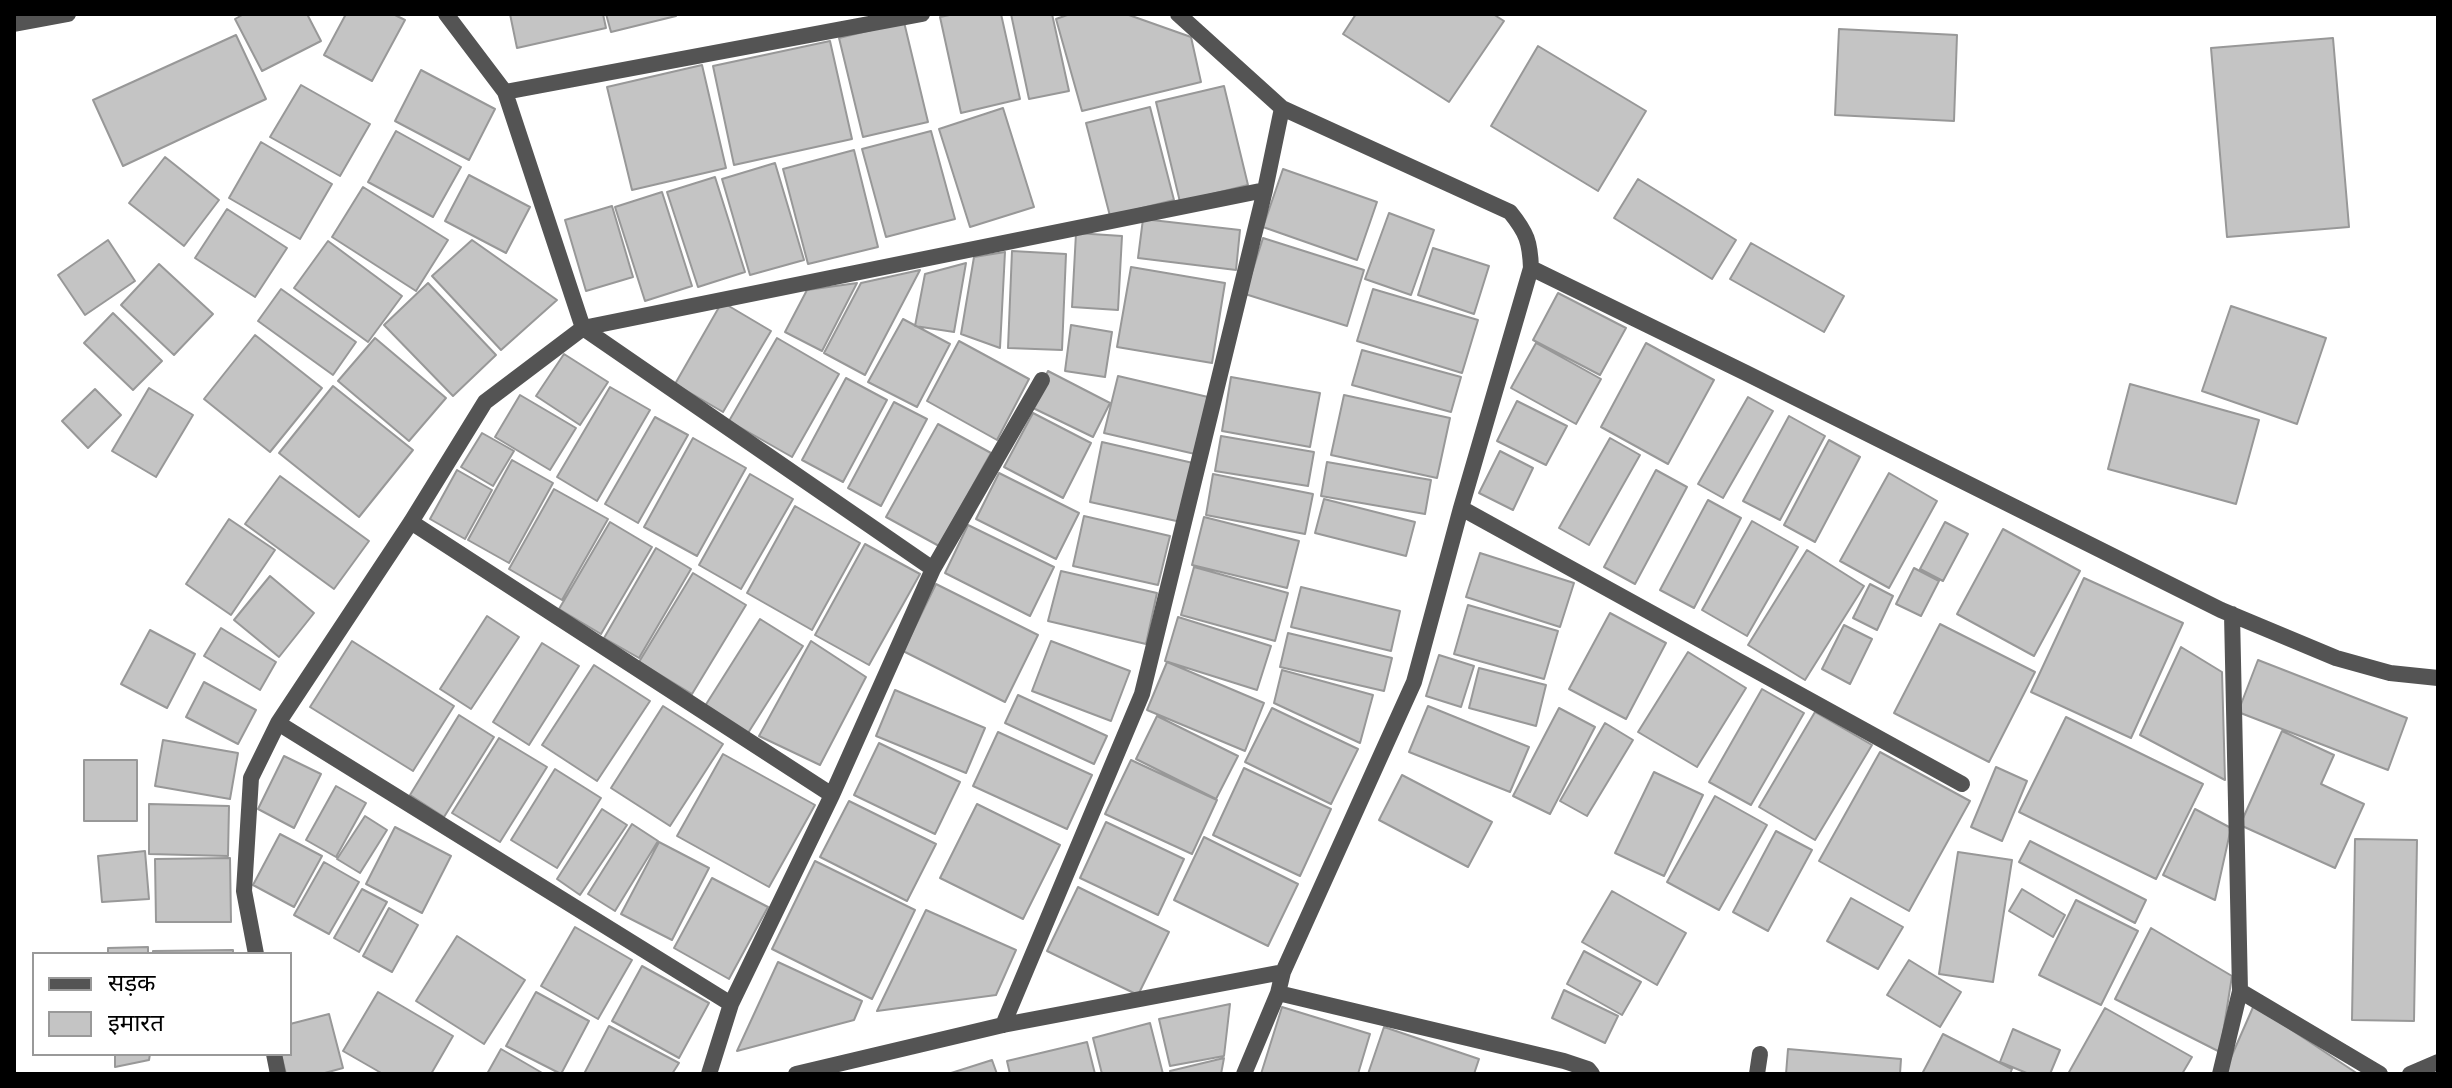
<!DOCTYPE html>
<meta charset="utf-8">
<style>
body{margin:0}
#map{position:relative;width:2452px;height:1088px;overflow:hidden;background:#fff;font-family:Cabin,"Noto Sans Devanagari",sans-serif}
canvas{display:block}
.frame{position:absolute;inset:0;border:16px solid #000;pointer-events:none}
.legend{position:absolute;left:32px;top:952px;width:260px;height:104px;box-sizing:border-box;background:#fff;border:2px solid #999;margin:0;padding:10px 14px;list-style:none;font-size:24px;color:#000}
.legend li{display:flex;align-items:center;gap:16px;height:40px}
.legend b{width:40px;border:2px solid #999}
</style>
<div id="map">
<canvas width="2452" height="1088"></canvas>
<div class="frame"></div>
<ul class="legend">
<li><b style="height:10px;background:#545454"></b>सड़क</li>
<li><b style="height:22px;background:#c4c4c4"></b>इमारत</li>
</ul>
</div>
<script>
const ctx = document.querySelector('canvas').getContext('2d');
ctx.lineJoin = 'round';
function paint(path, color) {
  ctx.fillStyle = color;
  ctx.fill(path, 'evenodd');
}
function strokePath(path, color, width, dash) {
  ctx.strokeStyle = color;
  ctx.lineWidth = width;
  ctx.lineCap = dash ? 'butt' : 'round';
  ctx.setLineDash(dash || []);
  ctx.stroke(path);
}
const building = new Path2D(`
 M244,14H307L321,41L262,71L235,19Z
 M346,14H393L405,20L372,81L324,55Z
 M510,14H603L606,28L517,48Z
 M606,14H675L676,16L611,32Z
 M954,14H1001L1020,99L961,113L940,17Z
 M1011,14H1052L1069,91L1029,99Z
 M1070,14H1126L1191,37L1201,82L1082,111L1056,19Z
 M1356,14H1493L1504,21L1449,102L1343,34Z
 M904,22L928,122L863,137L839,38Z
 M1839,29L1957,35L1954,121L1835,115Z
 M236,35L266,99L123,166L93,100Z
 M2333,38L2349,227L2227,237L2211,48Z
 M830,41L852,139L734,165L713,66Z
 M1538,46L1646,111L1598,191L1491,126Z
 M702,65L726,168L632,190L607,87Z
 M421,70L495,109L469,160L395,121Z
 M301,85L370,124L340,176L270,137Z
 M1224,86L1248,185L1180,202L1156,102Z
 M1150,107L1174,200L1110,216L1086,123Z
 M1003,108L1034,207L970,227L939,129Z
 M396,131L461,167L433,217L368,182Z
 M931,131L955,219L886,237L862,149Z
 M261,142L332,184L300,239L229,198Z
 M854,150L878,247L808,264L783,169Z
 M165,157L219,200L184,246L129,203Z
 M775,163L804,260L750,275L722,179Z
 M1283,169L1377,202L1357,260L1263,227Z
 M469,175L530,207L506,253L445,221Z
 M715,177L745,272L698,287L667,192Z
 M1638,179L1736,240L1712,279L1614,218Z
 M363,187L448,240L416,291L332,237Z
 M662,192L692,286L645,301L615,207Z
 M612,206L633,277L586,291L565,220Z
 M227,209L287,248L255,297L195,258Z
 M1389,213L1434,230L1411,295L1365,279Z
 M1143,219L1240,230L1236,270L1138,258Z
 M1076,233L1122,236L1118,310L1072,307Z
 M1263,238L1364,270L1347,326L1245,294Z
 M108,240L135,281L85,315L58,275Z
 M472,240L557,300L501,350L432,276Z
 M328,241L402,296L368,342L294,288Z
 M1751,243L1844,296L1824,332L1730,279Z
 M1433,248L1489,266L1474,314L1418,295Z
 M1012,251L1066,254L1062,350L1008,348Z
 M1005,252L1000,348L961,334L974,257Z
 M966,263L954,332L915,326L925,274Z
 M159,264L213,314L174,355L121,305Z
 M1131,267L1225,283L1212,363L1117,347Z
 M920,270L865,375L824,353L861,283Z
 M428,283L496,355L453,396L384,325Z
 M857,283L822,351L785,332L807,290Z
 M281,289L356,342L333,375L258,321Z
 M1373,289L1478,320L1462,373L1357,341Z
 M1558,293L1626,328L1600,375L1533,340Z
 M722,302L771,331L723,412L675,384Z
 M2231,306L2326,338L2297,424L2202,391Z
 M113,313L162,361L133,390L84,343Z
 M903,319L950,344L917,407L868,382Z
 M1071,325L1112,332L1105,377L1065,371Z
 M255,335L322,388L270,452L204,399Z
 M375,338L446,398L409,441L338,381Z
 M777,338L839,374L792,457L729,421Z
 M959,341L1029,379L997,440L927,401Z
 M1536,343L1601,379L1576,424L1511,388Z
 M1646,343L1714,380L1668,464L1601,427Z
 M1362,350L1461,377L1451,412L1352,385Z
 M564,354L608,382L580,425L536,396Z
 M1048,371L1110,403L1093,437L1031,407Z
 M1118,376L1208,397L1195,454L1104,433Z
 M1231,377L1320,393L1310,447L1222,431Z
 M846,378L887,400L843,482L802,460Z
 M2130,384L2259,420L2236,504L2108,469Z
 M333,386L413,450L359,517L279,453Z
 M610,387L650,410L597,501L557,477Z
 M149,388L193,415L156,477L112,451Z
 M95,389L121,415L88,448L62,421Z
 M520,395L576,428L550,470L495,437Z
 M1344,395L1450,418L1437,478L1331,455Z
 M1748,397L1773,411L1723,498L1698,484Z
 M1517,401L1567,426L1546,465L1497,441Z
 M894,402L927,419L881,506L848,488Z
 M1033,413L1091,443L1063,498L1004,467Z
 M1789,416L1825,436L1780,520L1743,501Z
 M655,417L688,435L638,523L605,504Z
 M938,424L991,453L939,546L886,517Z
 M482,433L514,451L493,486L461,467Z
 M1221,436L1314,452L1308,486L1215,471Z
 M693,438L746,468L697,556L644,527Z
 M1610,438L1640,455L1589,545L1559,528Z
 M1829,440L1860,457L1815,542L1784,525Z
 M1102,442L1193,463L1181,522L1090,502Z
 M1500,451L1533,468L1513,510L1479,493Z
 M512,460L553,483L509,563L468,540Z
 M1327,462L1431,480L1425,514L1321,496Z
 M457,470L492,490L465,539L430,519Z
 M1656,470L1687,487L1635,584L1604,567Z
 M999,473L1079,513L1056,559L976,519Z
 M1889,473L1937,501L1889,588L1840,561Z
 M750,474L793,499L741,589L699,565Z
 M1213,474L1313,494L1305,534L1206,515Z
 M280,476L369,541L334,589L245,524Z
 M554,489L608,519L562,600L509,569Z
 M1324,499L1415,522L1406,556L1315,533Z
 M1708,500L1741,518L1694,608L1660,590Z
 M795,506L860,543L812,630L747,593Z
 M1084,516L1170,536L1158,585L1073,566Z
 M1204,517L1299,541L1287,588L1192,565Z
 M229,519L275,550L231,615L186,584Z
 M1752,521L1798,547L1747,636L1702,610Z
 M610,522L652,547L601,634L559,609Z
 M1945,522L1968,534L1943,581L1920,569Z
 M968,525L1054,567L1030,616L945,573Z
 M2003,529L2080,571L2034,656L1957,614Z
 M865,544L920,574L869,665L815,635Z
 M656,548L691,569L639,658L604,638Z
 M1807,550L1864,586L1805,680L1748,645Z
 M1480,553L1574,583L1560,627L1466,597Z
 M1194,567L1288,593L1275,641L1181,615Z
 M1914,568L1939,581L1921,616L1896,604Z
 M1061,571L1157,593L1146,644L1048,621Z
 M693,573L746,605L692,694L639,662Z
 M270,576L314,613L279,657L234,620Z
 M2084,578L2183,623L2131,738L2031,692Z
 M936,584L1038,635L1005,702L903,651Z
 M1870,584L1893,596L1877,630L1853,618Z
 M1301,587L1400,611L1391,651L1291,627Z
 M1468,605L1558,631L1544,679L1454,654Z
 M1610,613L1666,643L1626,719L1569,689Z
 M487,616L519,637L471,709L440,689Z
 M1178,617L1271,646L1257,690L1165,661Z
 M760,619L803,646L748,733L705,706Z
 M1940,624L2035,672L1989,762L1894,713Z
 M1844,625L1872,639L1850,684L1822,669Z
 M221,628L276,662L260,690L204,656Z
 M150,630L195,654L167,708L121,684Z
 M1288,633L1392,658L1384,691L1280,667Z
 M352,641L454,706L413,771L310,707Z
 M811,641L866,677L820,765L759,736Z
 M1051,641L1130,671L1111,721L1032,691Z
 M542,643L579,666L529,745L493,722Z
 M2181,647L2222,672L2225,780L2140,735Z
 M1688,652L1746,688L1697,767L1638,732Z
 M1439,655L1474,666L1461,707L1426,696Z
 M2258,660L2407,718L2388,770L2238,712Z
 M1167,662L1264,703L1245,751L1147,710Z
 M594,665L650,701L597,781L542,745Z
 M1479,668L1546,685L1536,726L1469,708Z
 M1282,670L1373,695L1360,743L1274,703Z
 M204,682L256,710L238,744L186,717Z
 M1762,689L1804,713L1751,805L1709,782Z
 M895,690L985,728L966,773L876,736Z
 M1018,695L1107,736L1094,764L1005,723Z
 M663,706L723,744L670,826L611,788Z
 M1428,706L1529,747L1510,792L1409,752Z
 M1272,708L1358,749L1331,804L1245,762Z
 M1559,708L1595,727L1550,814L1513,796Z
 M1815,712L1872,745L1815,840L1759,807Z
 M459,715L494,737L444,817L410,795Z
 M1157,716L1238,756L1216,799L1136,759Z
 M2066,717L2203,784L2156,879L2019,812Z
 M1605,723L1633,740L1587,816L1560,801Z
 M2282,731L2334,755L2321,784L2364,804L2335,868L2240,825Z
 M998,732L1092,775L1067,829L973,786Z
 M499,738L547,767L500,842L452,813Z
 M163,740L238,753L230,799L155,786Z
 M879,743L960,782L935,834L854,795Z
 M1880,752L1970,801L1909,911L1819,861Z
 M723,754L815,805L769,887L677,836Z
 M284,756L321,774L294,828L258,809Z
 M84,760H137V821H84Z
 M1131,760L1217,800L1192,854L1105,814Z
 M1996,767L2027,781L2002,841L1971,827Z
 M1244,768L1331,809L1300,876L1213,835Z
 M555,769L601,798L557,868L511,840Z
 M1654,772L1703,795L1664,876L1615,853Z
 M1402,775L1492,822L1468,867L1379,820Z
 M336,786L366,803L336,857L306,840Z
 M1715,796L1767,825L1719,910L1667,882Z
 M849,801L936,844L907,901L820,857Z
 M149,804L229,806L228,856L149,854Z
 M977,804L1060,845L1023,919L940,878Z
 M602,809L627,825L580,895L557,879Z
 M2195,809L2231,828L2215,900L2163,875Z
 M365,816L387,830L360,873L337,859Z
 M1106,822L1184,859L1158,915L1080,878Z
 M632,824L658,841L615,911L588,894Z
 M395,827L451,856L422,913L366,884Z
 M1776,831L1812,850L1768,931L1733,912Z
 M280,834L322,856L294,907L253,885Z
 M1204,837L1298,884L1268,946L1174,900Z
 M2355,839L2417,840L2414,1021L2352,1020Z
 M2030,841L2146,900L2135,923L2019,862Z
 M659,842L709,868L672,940L621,914Z
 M145,851L149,899L102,902L98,856Z
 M1958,852L2012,860L1993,982L1939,974Z
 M230,858L231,922H156L155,859Z
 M815,861L915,910L872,999L772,949Z
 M324,862L359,882L329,934L294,915Z
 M712,878L768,907L729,979L674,948Z
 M1078,887L1169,932L1138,995L1047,951Z
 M362,889L387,902L359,952L334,938Z
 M2022,889L2065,915L2053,937L2009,911Z
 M1612,891L1686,933L1657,985L1582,942Z
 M1851,898L1903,927L1878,969L1827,941Z
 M2076,900L2138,931L2101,1005L2039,975Z
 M389,908L418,925L392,972L363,956Z
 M926,910L1016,950L996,995L877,1011Z
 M575,927L632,960L598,1019L541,986Z
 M2151,928L2232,976L2220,1052L2115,999Z
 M457,936L525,980L484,1044L416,1001Z
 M148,947V954H108V948Z
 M233,950V954H153V951Z
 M1584,951L1641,982L1622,1015L1567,984Z
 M1909,960L1961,992L1940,1027L1887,995Z
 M778,962L862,1001L854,1020L737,1051Z
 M642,966L709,1003L679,1058L612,1021Z
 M1564,990L1618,1016L1605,1043L1552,1018Z
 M378,992L453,1036L431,1074H383L343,1051Z
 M536,992L589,1021L561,1074L506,1046Z
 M1230,1004L1224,1056L1170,1066L1159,1019Z
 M2254,1005L2358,1074H2231L2225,1071Z
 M1282,1007L1370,1034L1358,1074H1261Z
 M2105,1008L2192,1057L2182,1074H2068Z
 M329,1014L343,1068L321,1074H286L281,1054H290V1024Z
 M1150,1023L1163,1074H1102L1093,1038Z
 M609,1026L679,1063L672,1074H587L585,1072Z
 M1384,1027L1479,1059L1474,1074H1368Z
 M2013,1029L2060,1050L2050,1074H2029L2000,1062Z
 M1943,1034L2012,1069L2010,1074H1922Z
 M1087,1042L1095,1074H1010L1007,1061Z
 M501,1049L544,1074H487Z
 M1788,1049L1901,1059L1900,1074H1786Z
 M115,1054H150L149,1060L115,1067Z
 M1224,1058L1221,1074H1171L1170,1071Z
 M992,1060L997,1074H948Z`);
paint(building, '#c4c4c4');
strokePath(building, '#989898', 2);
strokePath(new Path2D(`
 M446,14L505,92L583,328L933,569
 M1178,14L1282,108L1510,212C1527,233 1530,242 1531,268L1461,508L1414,682L1283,972L1278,993L1244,1074
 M14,24L68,14
 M505,92L922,14
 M1531,268L1746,373L2221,610L2336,658L2390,673L2438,678
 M1461,508L1962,784
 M411,522L832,795
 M278,723L731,1004
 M256,954L244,891L251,778L278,723L411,522L485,402L583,328L1265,190
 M2240,991L2380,1074
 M1278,993L1564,1061L1588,1069L1592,1074
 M1003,1025L1142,694L1265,190L1282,108
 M274,1054L278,1074
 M709,1074L731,1004L832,795L933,569L1042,380
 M796,1074L1003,1025L1283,972
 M1757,1074L1760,1054
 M2220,1074L2240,991L2232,614
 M2410,1074L2438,1062`), '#545454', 16);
</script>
